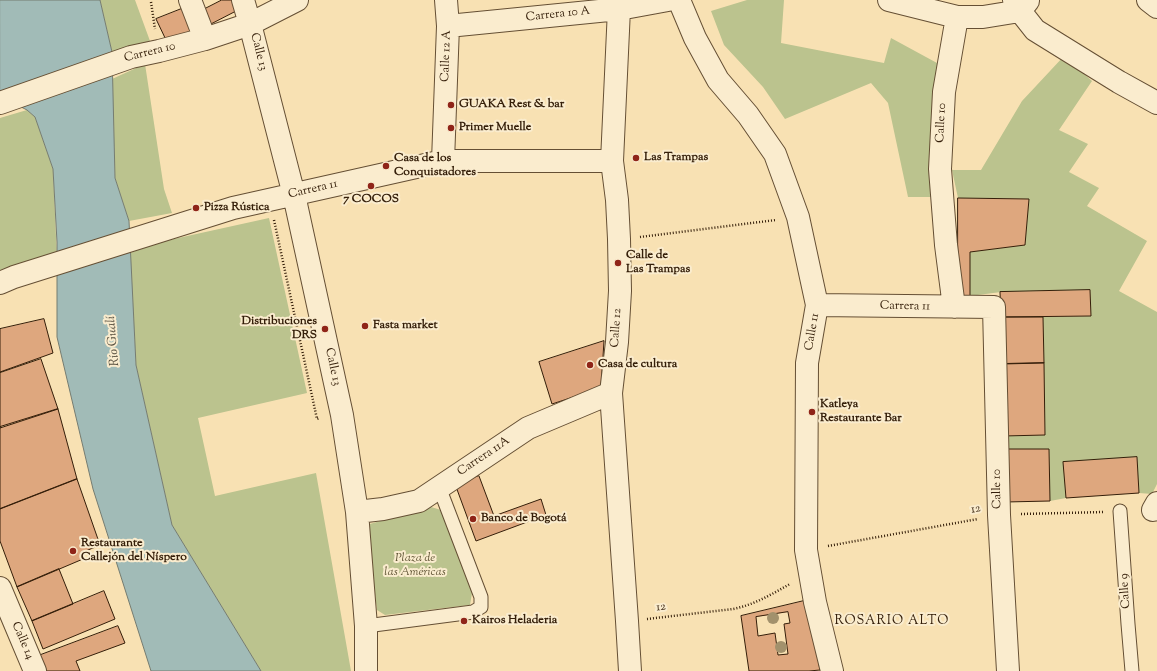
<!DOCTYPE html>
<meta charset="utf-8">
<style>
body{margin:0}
canvas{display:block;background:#f8e1b3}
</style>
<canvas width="1157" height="671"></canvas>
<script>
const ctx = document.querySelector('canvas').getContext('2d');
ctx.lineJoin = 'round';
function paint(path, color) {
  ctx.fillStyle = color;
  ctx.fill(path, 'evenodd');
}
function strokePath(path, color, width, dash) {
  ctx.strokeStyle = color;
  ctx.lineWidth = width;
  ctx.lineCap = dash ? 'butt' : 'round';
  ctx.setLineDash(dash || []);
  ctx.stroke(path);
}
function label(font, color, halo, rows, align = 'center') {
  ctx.font = font + ' "Sorts Mill Goudy",serif';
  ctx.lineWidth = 4;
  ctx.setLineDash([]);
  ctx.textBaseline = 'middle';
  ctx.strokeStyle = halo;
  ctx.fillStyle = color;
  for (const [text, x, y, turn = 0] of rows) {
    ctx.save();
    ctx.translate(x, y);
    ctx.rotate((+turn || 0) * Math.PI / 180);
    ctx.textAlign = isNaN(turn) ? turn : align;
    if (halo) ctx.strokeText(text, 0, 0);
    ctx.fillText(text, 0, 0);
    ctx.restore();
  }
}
paint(new Path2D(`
 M100,0H135L150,41L112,52Z
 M747,0H784L781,43L884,63L891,38L937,63L941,197H908L888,103L871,83L785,119L763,87L724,45L711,11Z
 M1064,56L1092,81L1059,130L1088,144L1069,172L1099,188L1087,206L1147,241L1119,291L1157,312V484L1152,494L1139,493L1137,458L1064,462L1066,498L1050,501L1049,449H1005L1003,436L1045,435L1043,317L1091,316L1090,290L1001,292L970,296V252L1025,245L1029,199L958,198L952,170H981L1022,101Z
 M145,64L164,189L172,213L129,221L115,178L112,79Z
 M27,110L35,117L53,169L57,259L0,279V118Z
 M269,218L307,393L198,418L215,496L316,473L351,671H261L172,525L136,365L130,253L160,242Z
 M431,507L441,510L472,593L470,605L385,615L377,610L366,525Z`), '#bbc38e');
const water = new Path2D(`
 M0,0H100L112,52L115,178L129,221L136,365L172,525L261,671H151L93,489L57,337V242L53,169L35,117L27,110L0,96Z`);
paint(water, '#a1bbb7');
strokePath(water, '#757c71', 1);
const building = new Path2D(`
 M222,0H233L238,10L207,26L199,12Z
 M189,6L198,29L167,42L156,19Z
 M958,198L1029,199L1025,245L970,252V296H958Z
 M1090,290L1091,316L1001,317L1000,292Z
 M1001,317H1043L1044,363L1002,364Z
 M44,319L53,353L0,372V329Z
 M604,341L601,388L552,404L539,362Z
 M41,359L58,409L0,428V373Z
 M1044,363L1045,435L1003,436L1002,364Z
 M58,409L77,479L0,509V427Z
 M1005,449H1049L1050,501L1006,502Z
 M1137,457L1139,493L1066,498L1063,462Z
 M479,476L494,516L541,499L546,515L476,541L455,484Z
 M77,479L100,545L81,553L83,559L17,587L0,541V509Z
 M59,569L73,604L32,621L17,587Z
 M104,591L115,619L43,649L32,621Z
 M808,600L820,670L809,671H749L741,616ZM788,612L790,623L784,624L788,654L778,655L775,633L758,636L756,617Z
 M118,626L125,643L76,661L80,671H43L38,656Z`);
paint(building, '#dea77e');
strokePath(building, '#341e09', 1);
const service = new Path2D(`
 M1120,511L1128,624L1132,671
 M366,626L473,612L481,607V597L439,487`);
const minor = new Path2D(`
 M190,0L205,39
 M243,0L250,24L294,195L342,415L357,512L366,626V671
 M679,0L695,38L718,80L748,115L775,154L798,217L817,305L807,363L806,550L815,602L832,671
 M889,0L957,17H983L1020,11L1028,1
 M1014,0L1020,11L1035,30L1119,82L1157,103
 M1148,0L1157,7
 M619,9L612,161L617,200L619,239L620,291L617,342L611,393L627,621L630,671
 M448,26L619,9L668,0
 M0,103L131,57L159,51L205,39L250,24L297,0
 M443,161L448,26L446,0
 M0,283L14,277L233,208L443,161H612
 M817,305L994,307L999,515L1008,671
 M954,307L946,245L940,169L944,92L957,17
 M1153,510L1157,503
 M357,512L383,509L419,501L528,428L611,393
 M0,588L35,671`);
strokePath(service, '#654f34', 15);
strokePath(minor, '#654f34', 24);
strokePath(new Path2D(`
 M151,2L155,29
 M274,220L317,419L320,418
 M640,237L776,220
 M1021,514L1104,512
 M828,546L978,519
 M647,619L733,609C754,605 772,594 790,584`), '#341e09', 2.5, [1, 2]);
strokePath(service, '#faecce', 13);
strokePath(minor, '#faecce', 22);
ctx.fillStyle = '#a2916c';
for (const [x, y] of [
 [773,618],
 [781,647]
]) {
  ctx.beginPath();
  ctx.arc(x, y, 6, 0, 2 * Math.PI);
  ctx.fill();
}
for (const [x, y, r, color] of [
 [451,105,4,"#8f2418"],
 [451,128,4,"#8f2418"],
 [636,158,4,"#8f2418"],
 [386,166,4,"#8f2418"],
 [371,186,4,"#8f2418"],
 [196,208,4,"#8f2418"],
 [618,263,4,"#8f2418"],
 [365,326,4,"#8f2418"],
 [325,329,4,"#8f2418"],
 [590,365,4,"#8f2418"],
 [812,412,4,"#8f2418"],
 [473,519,4,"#8f2418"],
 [73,551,4,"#8f2418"],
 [464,621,4,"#8f2418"]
]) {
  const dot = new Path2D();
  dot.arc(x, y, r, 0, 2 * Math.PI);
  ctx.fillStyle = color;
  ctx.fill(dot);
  strokePath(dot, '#faecce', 1.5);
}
label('12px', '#341e09', '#faecce', [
 ["Carrera 10 A",558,15,-6],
 ["Calle 13",258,52,76],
 ["Carrera 10",150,53,-14],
 ["Calle 12 A",447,56,-88],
 ["Calle 10",942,123,-87],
 ["Carrera 11",313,190,-13],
 ["Carrera 11",905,307,1],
 ["Calle 12",617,328,-86],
 ["Calle 11",813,332,-80],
 ["Calle 13",332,367,78],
 ["Carrera 11A",484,457,-34],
 ["Calle 10",998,489,-91],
 ["12",976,510,-10],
 ["Calle 9",1126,591,-94],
 ["12",661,608,-6],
 ["Calle 14",22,641,67]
]);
label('bold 12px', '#341e09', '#faecce', [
 ["GUAKA Rest & bar",459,105],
 ["Primer Muelle",459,128],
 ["Las Trampas",644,158],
 ["Casa de los",394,159],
 ["Conquistadores",394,173],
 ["7 COCOS",371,200,"center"],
 ["Pizza Rústica",204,208],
 ["Calle de",626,256],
 ["Las Trampas",626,270],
 ["Distribuciones",317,322,"right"],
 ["DRS",317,336,"right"],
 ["Fasta market",373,326],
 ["Casa de cultura",598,365],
 ["Katleya",820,405],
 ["Restaurante Bar",820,419],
 ["Banco de Bogotá",481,519],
 ["Restaurante",81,544],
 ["Callejón del Níspero",81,558],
 ["Kairos Heladeria",472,621]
], 'left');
label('italic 12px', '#5c5031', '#faecce', [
 ["Plaza de",415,559],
 ["las Américas",415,573]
]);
label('italic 13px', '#554d3d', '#faecce', [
 ["Río Gualí",114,341,-95]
]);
ctx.letterSpacing = '1px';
label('13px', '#341e09', '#faecce', [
 ["ROSARIO ALTO",892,622]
]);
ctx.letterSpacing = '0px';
</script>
